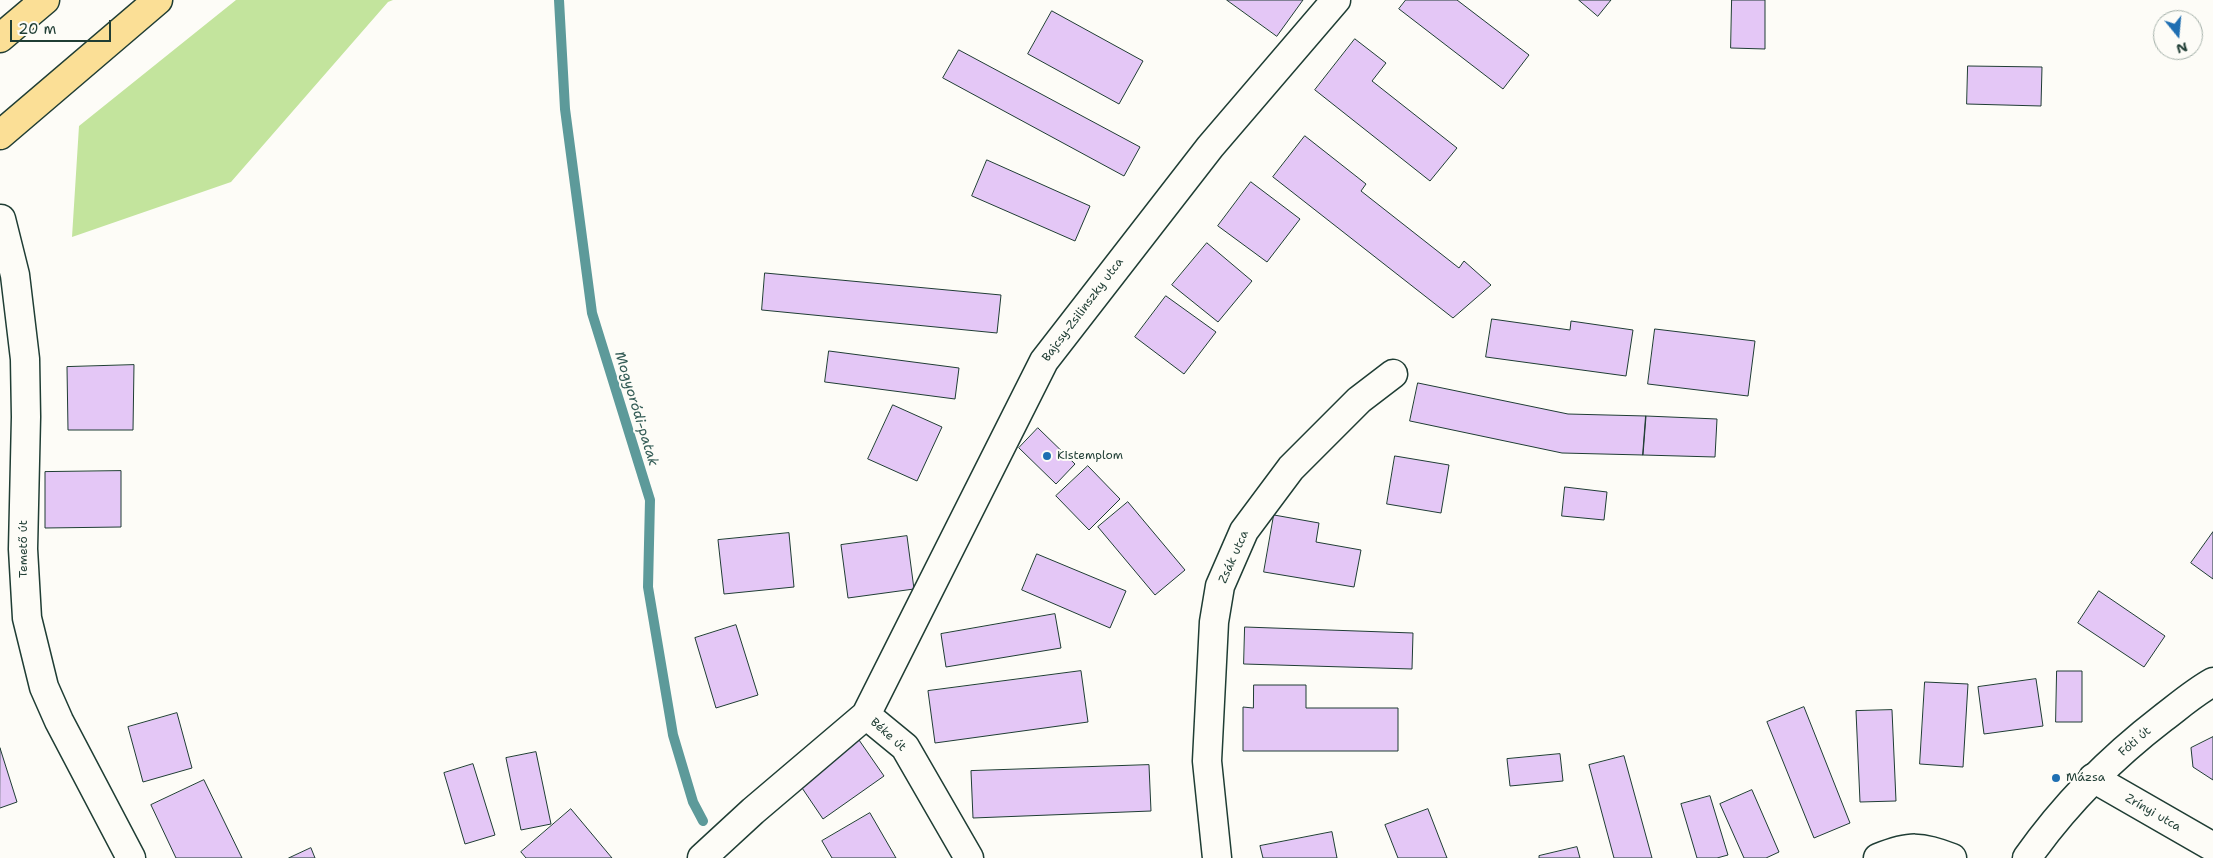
<!DOCTYPE html>
<meta charset="utf-8">
<style>
body{margin:0}
#map{position:relative;width:2213px;height:858px;overflow:hidden;background:#fdfcf7;font-family:"Shantell Sans",sans-serif}
canvas{display:block}
.north{position:absolute;left:2153px;top:10px;width:50px;height:50px;box-sizing:border-box;background:#fdfcf7;border:1px solid #a4b0a9;border-radius:50%;rotate:163deg;font-size:14px;font-weight:700;line-height:20px;text-align:center;color:#1f3d34}
.north::after{content:'';display:block;margin:auto;width:18px;height:22px;background:#1f6fb2;clip-path:polygon(50% 0,100% 100%,50% 72%,0 100%)}
.scale{position:absolute;left:10px;top:20px;width:101px;height:22px;box-sizing:border-box;border:2px solid #1f3d34;border-top:0;padding-left:6px;font-size:15px;line-height:18px;white-space:nowrap;color:#1f3d34;-webkit-text-stroke:4px #fdfcf7;paint-order:stroke}
</style>
<div id="map">
<canvas width="2213" height="858"></canvas>
<div class="north">N</div>
<div class="scale">20 m</div>
</div>
<script>
const ctx = document.querySelector('canvas').getContext('2d');
ctx.lineJoin = 'round';
function paint(path, color) {
  ctx.fillStyle = color;
  ctx.fill(path, 'evenodd');
}
function strokePath(path, color, width, dash) {
  ctx.strokeStyle = color;
  ctx.lineWidth = width;
  ctx.lineCap = dash ? 'butt' : 'round';
  ctx.setLineDash(dash || []);
  ctx.stroke(path);
}
function label(font, color, halo, rows, align = 'center') {
  ctx.font = font + ' "Shantell Sans",sans-serif';
  ctx.lineWidth = 4;
  ctx.setLineDash([]);
  ctx.textBaseline = 'middle';
  ctx.strokeStyle = halo;
  ctx.fillStyle = color;
  for (const [text, x, y, turn = 0] of rows) {
    ctx.save();
    ctx.translate(x, y);
    ctx.rotate((+turn || 0) * Math.PI / 180);
    ctx.textAlign = isNaN(turn) ? turn : align;
    if (halo) ctx.strokeText(text, 0, 0);
    ctx.fillText(text, 0, 0);
    ctx.restore();
  }
}
paint(new Path2D(`
 M236,0H393L388,2L231,182L72,237L79,126Z`), '#c3e49d');
strokePath(new Path2D(`
 M559,0L565,109L592,313L650,500L648,587L673,735L693,802L703,821`), '#5d9a9a', 10);
const building = new Path2D(`
 M1227,0H1303L1277,36Z
 M1406,0H1457L1529,55L1503,89L1399,9Z
 M1579,0H1611L1598,16Z
 M1732,0H1765V49L1731,48Z
 M1052,11L1143,61L1119,104L1028,54Z
 M1355,39L1386,63L1372,81L1457,148L1430,181L1315,90Z
 M959,50L1140,147L1124,176L943,78Z
 M1968,66L2042,67L2041,106L1967,104Z
 M1305,136L1366,184L1361,191L1459,268L1464,261L1491,285L1453,318L1273,177Z
 M987,160L1090,206L1075,241L972,196Z
 M1251,182L1300,219L1267,262L1218,226Z
 M1207,243L1252,281L1218,322L1172,285Z
 M765,273L1001,295L997,333L762,310Z
 M1166,296L1216,332L1184,374L1135,337Z
 M1492,319L1570,330L1571,321L1633,330L1626,376L1486,357Z
 M1655,329L1755,341L1748,396L1648,384Z
 M829,351L959,368L955,399L825,382Z
 M134,365L133,430H68L67,367Z
 M1418,383L1568,414L1646,416L1643,455L1562,453L1410,421Z
 M893,405L942,427L917,481L868,459Z
 M1646,416L1717,419L1715,457L1643,455Z
 M1038,428L1075,464L1056,484L1019,448Z
 M1395,456L1449,465L1441,513L1387,504Z
 M1088,466L1120,499L1089,530L1056,496Z
 M121,471V527L45,528V472Z
 M1565,487L1607,492L1604,520L1562,516Z
 M1128,502L1185,570L1155,595L1098,527Z
 M1274,515L1319,523L1316,542L1361,550L1354,587L1264,572Z
 M2213,532V579L2191,563Z
 M789,533L794,587L724,594L718,540Z
 M907,536L914,589L848,598L841,545Z
 M1037,554L1126,591L1110,628L1022,590Z
 M2099,591L2165,636L2144,667L2078,623Z
 M1055,614L1061,648L946,667L941,634Z
 M736,625L758,695L716,708L695,638Z
 M1245,627L1413,633L1412,669L1244,664Z
 M1081,671L1088,722L935,743L928,691Z
 M2057,671H2082V722H2056Z
 M2036,679L2043,726L1984,734L1978,687Z
 M1925,682L1968,684L1963,767L1920,764Z
 M1254,685H1306V708H1398V751H1243V707L1253,708Z
 M1804,707L1850,823L1814,838L1767,722Z
 M1892,710L1896,801L1860,802L1856,711Z
 M177,713L192,768L143,782L128,727Z
 M2213,737V780L2193,767L2191,748Z
 M859,740L884,776L823,819L798,782Z
 M0,748L17,802L0,808Z
 M536,752L551,824L521,830L506,758Z
 M1560,754L1563,781L1510,786L1507,759Z
 M1624,756L1652,858H1614L1589,765Z
 M473,764L495,835L465,844L444,773Z
 M1149,765L1151,811L973,818L971,771Z
 M204,780L242,858H176L151,805Z
 M1752,790L1779,852L1766,858H1744L1720,804Z
 M1710,796L1728,855L1717,858H1697L1681,804Z
 M571,809L612,858H526L521,852Z
 M1428,809L1447,858H1398L1385,825Z
 M870,813L896,858H832L822,841Z
 M1332,832L1337,858H1263L1260,846Z
 M1577,847L1580,858H1539V856Z
 M311,848L315,858H289Z`);
paint(building, '#e4c7f6');
strokePath(building, '#1f3d34', 1);
const street = new Path2D(`
 M866,715L905,747L969,858
 M2093,778L2213,847
 M702,858L753,811L866,715L1044,361L1210,147L1336,0
 M1217,858L1207,761L1214,622L1220,586L1244,531L1291,468L1359,400L1393,374
 M1878,858C1911,845 1919,846 1952,858`);
const secondary = new Path2D(`
 M1,219L15,275L25,359L26,417L23,549L27,618L44,687L59,721L131,858
 M2027,858C2065,804 2111,758 2163,718C2180,705 2195,692 2213,682`);
const highway = new Path2D(`
 M0,38L45,0
 M0,135L158,0`);
strokePath(street, '#1f3d34', 31);
strokePath(secondary, '#1f3d34', 31);
strokePath(highway, '#1f3d34', 31);
strokePath(street, '#fdfcf7', 28);
strokePath(secondary, '#fdfcf7', 28);
strokePath(highway, '#fbdf96', 28);
for (const [x, y, r, color] of [
 [1047,456,5,"#1f6fb2"],
 [2056,778,5,"#1f6fb2"]
]) {
  const dot = new Path2D();
  dot.arc(x, y, r, 0, 2 * Math.PI);
  ctx.fillStyle = color;
  ctx.fill(dot);
  strokePath(dot, '#fdfcf7', 2);
}
label('12px', '#1f3d34', '#fdfcf7', [
 ["Bajcsy-Zsilinszky utca",1083,310,-53],
 ["Temető út",24,549,-90],
 ["Zsák utca",1234,557,-66],
 ["Béke út",888,735,42],
 ["Fóti út",2135,742,-41],
 ["Zrínyi utca",2153,813,30]
]);
label('12px', '#1f3d34', '#fdfcf7', [
 ["Kistemplom",1057,456],
 ["Mázsa",2066,778]
], 'left');
label('italic 14px', '#345c56', '#fdfcf7', [
 ["Mogyoródi-patak",636,409,73]
]);
</script>
